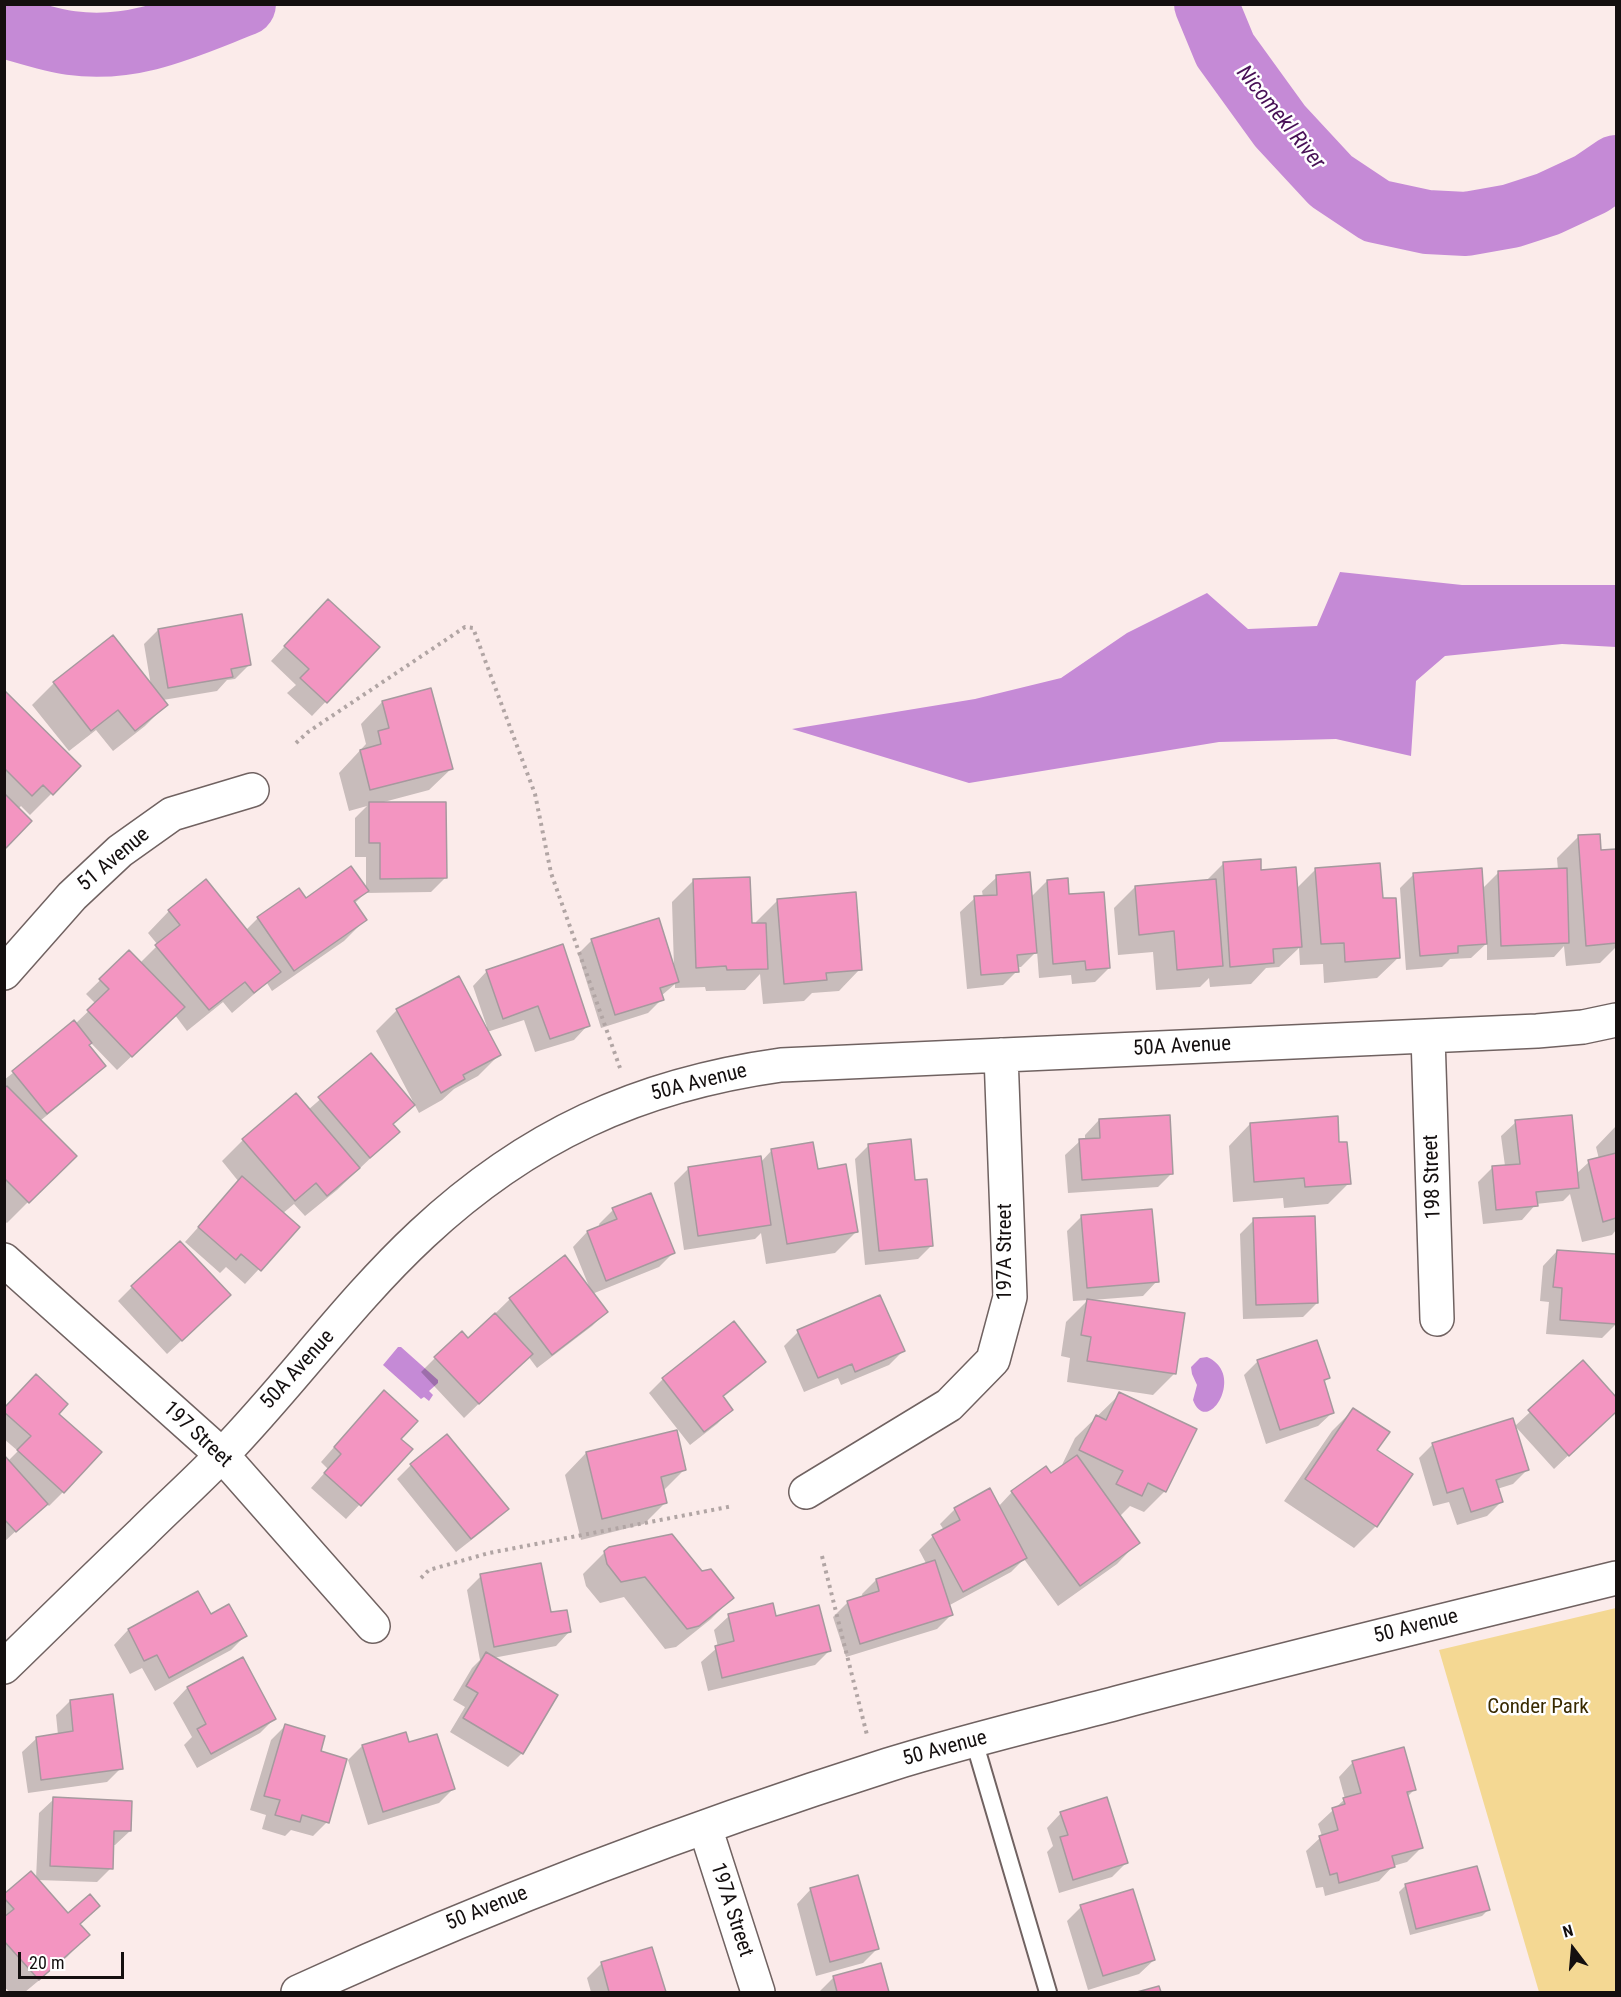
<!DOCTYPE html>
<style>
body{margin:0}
#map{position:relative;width:1621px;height:1997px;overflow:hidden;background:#fbebea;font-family:"Roboto Condensed",sans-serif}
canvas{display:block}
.frame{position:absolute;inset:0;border:6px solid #140f0f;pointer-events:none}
.north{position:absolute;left:1543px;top:1919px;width:60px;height:60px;-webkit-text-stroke:4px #fff;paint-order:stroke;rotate:344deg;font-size:16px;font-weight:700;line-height:24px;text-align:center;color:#140f0f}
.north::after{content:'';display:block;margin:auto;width:21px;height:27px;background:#140f0f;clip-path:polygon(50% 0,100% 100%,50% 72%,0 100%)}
.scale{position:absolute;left:18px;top:1952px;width:106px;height:27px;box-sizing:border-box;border:3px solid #140f0f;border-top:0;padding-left:8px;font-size:18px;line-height:21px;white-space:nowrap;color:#140f0f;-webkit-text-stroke:4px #fff;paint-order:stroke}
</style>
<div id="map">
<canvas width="1621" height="1997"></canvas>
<div class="frame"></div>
<div class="north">N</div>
<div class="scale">20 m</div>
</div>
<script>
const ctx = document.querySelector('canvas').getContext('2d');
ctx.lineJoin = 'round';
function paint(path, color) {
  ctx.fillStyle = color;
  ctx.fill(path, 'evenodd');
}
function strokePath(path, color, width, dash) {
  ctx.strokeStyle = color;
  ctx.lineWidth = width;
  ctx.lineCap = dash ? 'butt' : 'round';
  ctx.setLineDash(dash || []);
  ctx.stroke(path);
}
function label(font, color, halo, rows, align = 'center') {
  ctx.font = font + ' "Roboto Condensed",sans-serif';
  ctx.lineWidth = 5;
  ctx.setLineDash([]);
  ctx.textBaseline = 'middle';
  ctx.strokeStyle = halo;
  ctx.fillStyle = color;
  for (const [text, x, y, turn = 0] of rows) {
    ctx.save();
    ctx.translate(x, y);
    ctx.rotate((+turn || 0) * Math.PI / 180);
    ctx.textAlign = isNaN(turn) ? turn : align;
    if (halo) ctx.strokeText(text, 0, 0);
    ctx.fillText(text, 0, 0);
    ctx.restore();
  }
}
paint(new Path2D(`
 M1616,1608V1992H1539L1439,1650Z`), '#f4d893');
paint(new Path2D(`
 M1340,572L1462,585H1616V647L1562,644L1445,656L1416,681L1411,756L1336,739L1219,742L969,783L792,729L975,699L1061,678L1127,633L1207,593L1248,629L1317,626Z
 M398,1347H401L438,1380V1383L429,1391L433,1395L429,1401L424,1397L421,1399L383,1365Z
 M1207,1357C1247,1374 1207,1438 1193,1400L1197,1385L1192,1374L1191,1367L1200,1358Z`), '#c58ad6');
paint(new Path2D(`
 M314,615L378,647L312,716L287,693L296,685L271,661Z
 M158,630L249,665L235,679L227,680L217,691L163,700L166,705L145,726L113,751L96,730L69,751L32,705L54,683L112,637L151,686L144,644Z
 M4,692L79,766L30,815L21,806L18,809L30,821L4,847Z
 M382,702L451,769L429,790L380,803L445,878L431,892L365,893L354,904L365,920L344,941L272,991L267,983L232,1013L223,1002L187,1031L175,1015L117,1070L90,1042L87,1045L104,1066L90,1080L40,1121L74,1156L7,1223L4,1221V1080L75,1024L96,1004L86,994L129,952L140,963L158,945L148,933L169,911L205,882L245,931L258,918L305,900L366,890V857H355V818L367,806L349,811L339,773L366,744L361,724Z
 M1578,837L1599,852L1616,851V947L1600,963L1566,966L1564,946L1554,957L1487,960V943L1471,958L1450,959L1442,967L1406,970L1400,888L1414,874L1482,889L1499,872L1558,870L1557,858Z
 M1223,864L1260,871L1296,889L1316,869L1381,900L1399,957L1377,978L1324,983L1323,964L1300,965L1299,948L1279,967L1266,968L1251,984L1210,987L1209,978L1200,987L1156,990L1153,952L1118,955L1114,908L1135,887L1206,881Z
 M997,877L1030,898L1047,881L1068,896L1109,968L1095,982L1072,984L1071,975L1039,978L1037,951L1021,967H1017V971L1003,985L967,989L960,912L975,898L983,897L982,891Z
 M693,881L750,925L756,924V922L778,900L860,969L839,991L812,993L804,1001L763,1004L760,974L745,990L706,991L705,987L675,988V984L661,996L662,999L648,1013L601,1028L578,954L592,940L674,968L672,902Z
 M487,971L588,1025L574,1040L535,1052L524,1020L487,1032L499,1055L478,1076L454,1089L442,1100L419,1113L376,1031L397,1010L487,1027L473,986Z
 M371,1055L413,1105L392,1125L398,1132L337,1190L305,1216L294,1204L282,1214L298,1227L245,1284L226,1267L220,1273L185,1242L239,1182L222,1161L243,1140L308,1110Z
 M1099,1120L1172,1173L1158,1187L1068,1193L1065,1155L1080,1141L1085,1140V1135Z
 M1516,1122L1576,1174L1589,1162L1599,1159L1596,1147L1616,1126V1230L1612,1235L1582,1242L1570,1194L1563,1201L1536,1204L1522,1220L1483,1224L1478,1182L1493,1167L1505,1166L1501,1136Z
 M1250,1124L1349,1183L1328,1204L1284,1208L1283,1198L1233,1202L1229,1146Z
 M869,1145L914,1182L932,1245L918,1259L865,1265L855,1159Z
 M772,1150L817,1171L856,1232L835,1253L766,1264L761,1233L755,1239L684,1250L674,1183L688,1169L760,1163Z
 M613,1210L673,1253L659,1267L592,1294L606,1312L592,1326L537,1368L528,1356L464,1418L421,1372L435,1358L468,1340L510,1299L590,1289L573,1247L587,1232L600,1227L599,1224Z
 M1081,1217L1157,1281L1143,1296L1092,1300L1174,1374L1153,1395L1067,1382L1070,1358L1061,1356L1066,1322L1088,1300L1073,1301L1067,1231Z
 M1254,1220L1317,1303L1303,1317L1243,1319L1240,1234Z
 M1557,1251L1616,1255V1324L1602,1338L1546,1334L1549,1302L1540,1301L1543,1266Z
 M132,1287L215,1309L167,1354L118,1301Z
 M734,1323L764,1362L750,1376L722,1398L731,1410L717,1424L690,1445L649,1393L663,1379Z
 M798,1332L903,1351L889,1365L841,1385L838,1378L804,1392L784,1346Z
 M1258,1361L1328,1378L1323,1383L1333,1412L1318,1426L1266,1444L1244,1375Z
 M1583,1363L1616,1399V1410L1554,1469L1515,1426Z
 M1120,1394L1165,1491L1144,1512L1130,1506L1119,1517L1138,1542L1117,1564L1058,1606L1024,1559L1011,1572L948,1606L951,1615L937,1629L846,1657L833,1617L847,1603L863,1598L862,1594L876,1580L927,1565L919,1550L933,1536L944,1530L940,1524L955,1509L989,1491L998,1507L1012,1492L1051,1475L1060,1469L1075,1438Z
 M370,1406L411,1450L346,1519L311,1488L328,1469L321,1462Z
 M4,1409L57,1414L63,1492L49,1506L46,1503L4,1542V1457L8,1461L18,1451L4,1439Z
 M1353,1410L1375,1450L1411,1474L1376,1526L1354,1548L1284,1501L1332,1431Z
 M447,1436L507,1509L493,1523L456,1552L397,1479L411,1465Z
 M1433,1444L1527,1470L1513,1484L1497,1489L1501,1502L1487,1516L1457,1525L1449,1502L1433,1506L1419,1458Z
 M586,1453L684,1470L663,1491L666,1502L644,1524L581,1540L565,1475Z
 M605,1552L701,1573L732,1598L711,1619L676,1647L665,1649L624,1597L600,1603L586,1586L583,1574Z
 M481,1576L550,1614L570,1631L556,1646L493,1658L522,1753L508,1767L450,1732L465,1707L453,1700L472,1668L480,1660L467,1590Z
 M197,1593L210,1616L245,1636L231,1650L155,1691L142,1668L130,1674L114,1645L128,1630Z
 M729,1616L774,1618L829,1651L815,1665L708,1691L701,1662L718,1647L714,1630Z
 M242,1659L274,1719L260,1733L197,1768L184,1745L192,1737L173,1703L187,1688Z
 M70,1701L121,1768L107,1782L28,1793L22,1752L37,1738L58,1735L56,1715Z
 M285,1726L319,1753L327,1822L313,1836L291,1830L285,1836L262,1829L266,1815L250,1810L271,1740Z
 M408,1744L453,1789L439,1803L368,1825L348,1760L362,1746Z
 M1353,1762L1414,1790L1407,1797L1421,1848L1407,1862L1393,1866L1379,1881L1325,1896L1323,1887L1316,1888L1306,1851L1322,1836L1318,1824L1345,1799L1339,1777Z
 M54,1799L130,1831L115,1845H112L111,1868L97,1882L37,1880L68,1915L98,1906L79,1925L88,1935L67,1957L25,1992H10L4,1987V1896L36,1879L39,1813Z
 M1061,1813L1126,1863L1112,1877L1059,1893L1047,1852L1053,1846L1047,1828Z
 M1476,1868L1488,1910L1482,1916L1410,1935L1399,1892L1405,1886Z
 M811,1889L877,1949L863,1963L816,1976L797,1904Z
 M1081,1907L1154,1960L1139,1974L1088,1990L1067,1921Z
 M651,1949L664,1992H591L587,1978L601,1964Z
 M880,1965L888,1992H819L833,1978Z`), '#0003');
strokePath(new Path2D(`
 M1206,4L1225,50L1280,126L1331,181L1376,211L1427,222L1466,224L1511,216L1548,204L1591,184L1616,167
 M4,26C26,32 49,40 71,43C135,52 187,26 244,4`), '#c58ad6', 64);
const building = new Path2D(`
 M328,599L380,647L327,703L300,678L309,669L284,646Z
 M242,614L251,665L231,669L233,677L168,688L158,629Z
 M113,635L168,705L135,731L118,710L91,731L53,682Z
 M431,688L453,769L370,790L360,750L381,744L378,731L389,728L382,701Z
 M4,690L81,766L53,795L43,785L32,796L4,768Z
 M4,793L32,821L6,848L4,846Z
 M369,802H446L447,878L380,879V843H369Z
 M1600,834L1601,850L1616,849V943L1586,946L1578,835Z
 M1261,859V870L1296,867L1302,947L1273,949L1274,963L1230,967L1223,862Z
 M1380,863L1383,898H1396L1400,958L1345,962L1344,943L1321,944L1315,868Z
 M351,866L369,891L354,901L367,920L294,971L257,917L299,888L306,898Z
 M1482,868L1487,944L1458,946V953L1420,956L1413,873Z
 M1567,868L1569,943L1501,946L1498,871Z
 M1030,872L1037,953L1017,955L1019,972L981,975L974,896L997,895L996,875Z
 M750,877L752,923H766L768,969L727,970L726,966L696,968L693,879Z
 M1068,878L1069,894L1104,892L1110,968L1086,970L1085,961L1053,964L1047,880Z
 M206,879L281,972L254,993L245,982L209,1010L155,945L180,925L168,910Z
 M1216,879L1223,966L1177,970L1174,931L1139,935L1135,886Z
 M856,892L862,970L826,973L827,980L784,984L777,899Z
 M659,918L679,982L660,988L664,1000L615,1015L591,939Z
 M563,944L590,1026L550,1039L538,1006L503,1019L486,970Z
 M129,950L185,1007L132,1057L87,1010L109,989L99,979Z
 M459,976L501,1055L463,1075L465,1079L441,1093L396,1009Z
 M74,1020L92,1043L89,1045L106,1066L47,1114L12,1071Z
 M371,1053L415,1105L393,1124L400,1132L370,1158L318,1097Z
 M7,1086L77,1156L29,1203L4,1178V1088Z
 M296,1093L360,1168L327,1196L316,1183L295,1201L242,1139Z
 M1170,1115L1173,1174L1082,1180L1079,1139L1100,1138L1099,1119Z
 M1572,1115L1579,1188L1536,1192L1538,1206L1496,1210L1492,1166L1520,1164L1515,1120Z
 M1338,1116L1339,1142H1347L1351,1184L1305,1187L1304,1178L1254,1182L1250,1123Z
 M911,1139L915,1180L927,1179L933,1246L879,1251L868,1144Z
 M813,1142L818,1169L846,1164L858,1232L787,1244L771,1149Z
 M1616,1153V1218L1603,1222L1588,1160Z
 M761,1156L771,1225L698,1236L688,1167Z
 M242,1176L300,1227L261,1271L241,1254L236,1260L198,1227Z
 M651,1193L675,1253L606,1281L587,1231L617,1219L612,1208Z
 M1152,1209L1159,1282L1087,1288L1081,1215Z
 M1315,1216L1318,1303L1256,1305L1253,1218Z
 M180,1241L231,1295L182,1341L131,1286Z
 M1557,1250L1616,1254V1324L1560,1320L1562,1288L1553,1287Z
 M565,1255L608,1312L552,1355L509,1298Z
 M880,1295L905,1351L855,1372L852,1364L818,1378L797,1330Z
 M1087,1299L1185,1313L1176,1374L1087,1361L1091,1337L1081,1335Z
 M495,1313L533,1354L479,1404L434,1357L462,1331L468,1338Z
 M734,1321L766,1362L723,1396L733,1410L704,1432L662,1378Z
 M1317,1340L1330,1378L1324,1380L1334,1413L1280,1430L1257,1360Z
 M1583,1360L1616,1397V1412L1569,1456L1528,1410Z
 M36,1374L68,1404L59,1414L102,1452L64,1493L17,1450L31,1436L4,1412V1408Z
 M384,1390L418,1421L401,1439L413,1449L361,1506L324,1473L341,1454L334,1447Z
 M1119,1392L1197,1429L1166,1492L1148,1483L1142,1496L1116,1484L1123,1471L1079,1450L1096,1415L1106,1420Z
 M1353,1408L1390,1432L1377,1450L1413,1474L1377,1527L1305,1479Z
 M1513,1418L1529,1470L1496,1480L1503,1502L1471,1512L1463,1488L1447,1493L1432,1443Z
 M677,1430L686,1470L661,1477L667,1503L602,1519L586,1452Z
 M447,1434L509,1509L471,1539L410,1464Z
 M4,1455L48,1504L16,1532L4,1519Z
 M1077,1455L1140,1543L1080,1586L1011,1491L1046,1466L1051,1473Z
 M990,1488L1027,1558L963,1592L932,1535L960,1520L954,1508Z
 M672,1534L702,1571L711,1569L734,1598L699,1626L687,1629L645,1577L621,1582L607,1564L604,1551L609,1547Z
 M935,1560L953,1615L860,1644L847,1601L879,1591L876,1579Z
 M541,1563L551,1612L567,1610L571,1632L494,1647L480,1574Z
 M198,1591L211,1614L229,1604L247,1636L169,1678L157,1655L144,1661L128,1629Z
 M773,1603L776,1616L819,1605L831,1651L722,1678L715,1646L734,1641L728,1614Z
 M486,1652L558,1695L523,1754L463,1718L478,1693L466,1686Z
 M243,1657L276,1719L211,1754L197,1729L206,1724L187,1687Z
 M113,1694L123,1769L41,1780L36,1737L73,1731L70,1700Z
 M285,1724L325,1736L321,1751L347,1759L329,1823L302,1815L300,1822L275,1815L280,1800L264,1796Z
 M406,1732L409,1742L437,1734L455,1789L383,1812L362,1745Z
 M1404,1747L1416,1790L1407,1792L1423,1848L1392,1856L1395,1867L1339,1883L1337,1873L1330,1875L1319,1836L1338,1830L1332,1808L1345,1804L1343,1798L1361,1793L1352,1761Z
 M53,1797L132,1801L131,1831H114L113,1869L50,1866Z
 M1107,1797L1128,1863L1073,1880L1060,1837L1068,1835L1060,1812Z
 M1477,1866L1490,1910L1416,1929L1405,1884Z
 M31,1871L68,1913L90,1894L100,1906L80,1924L90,1935L39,1980L4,1941V1917L14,1909L4,1898V1894Z
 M858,1875L879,1949L830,1962L810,1888Z
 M1133,1889L1155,1960L1103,1976L1080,1905Z
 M652,1947L666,1992H609L601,1962Z
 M881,1963L889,1992H837L833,1976Z
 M1159,1986L1161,1992H1137Z`);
paint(building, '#f395c1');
strokePath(building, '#a6999e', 1.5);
const service = new Path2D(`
 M974,1741L1048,1992`);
const minor = new Path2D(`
 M4,973L72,896L120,851L172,814L252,790
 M1428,1036L1437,1319
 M4,1260L222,1455L373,1626
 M806,1492L949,1405L993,1360L1010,1297L1001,1055
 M4,1667C50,1622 96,1577 142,1533C168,1507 196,1482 222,1455C291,1384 349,1302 422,1234C527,1136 638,1085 781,1065L1537,1031L1583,1027L1616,1020`);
const tertiary = new Path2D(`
 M705,1827L758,1992
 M298,1992C490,1904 687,1829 888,1765C964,1741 1041,1723 1117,1703C1283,1659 1450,1619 1616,1578`);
strokePath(service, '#706261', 20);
strokePath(minor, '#706261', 36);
strokePath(tertiary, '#706261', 36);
strokePath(new Path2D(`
 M296,743L308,732L465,627L473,628L535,794L551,873L620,1068
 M822,1556L867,1735
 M421,1578L429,1570L489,1553L733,1506`), '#b1a5a4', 4, [3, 4.5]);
strokePath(service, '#fff', 16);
strokePath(minor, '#fff', 33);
strokePath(tertiary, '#fff', 33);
label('21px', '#140f0f', '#fff', [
 ["51 Avenue",114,860,-40],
 ["50A Avenue",1182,1047,-3],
 ["50A Avenue",699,1083,-14],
 ["198 Street",1433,1177,-92],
 ["197A Street",1006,1252,-90],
 ["50A Avenue",298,1370,-48],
 ["197 Street",197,1435,43],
 ["50 Avenue",1416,1627,-14],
 ["50 Avenue",945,1749,-15],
 ["50 Avenue",487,1909,-22],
 ["197A Street",731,1910,72]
]);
label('21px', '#392a00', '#fff', [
 ["Conder Park",1538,1708]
]);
label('italic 22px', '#481056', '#fff', [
 ["Nicomekl River",1280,118,51]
]);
</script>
